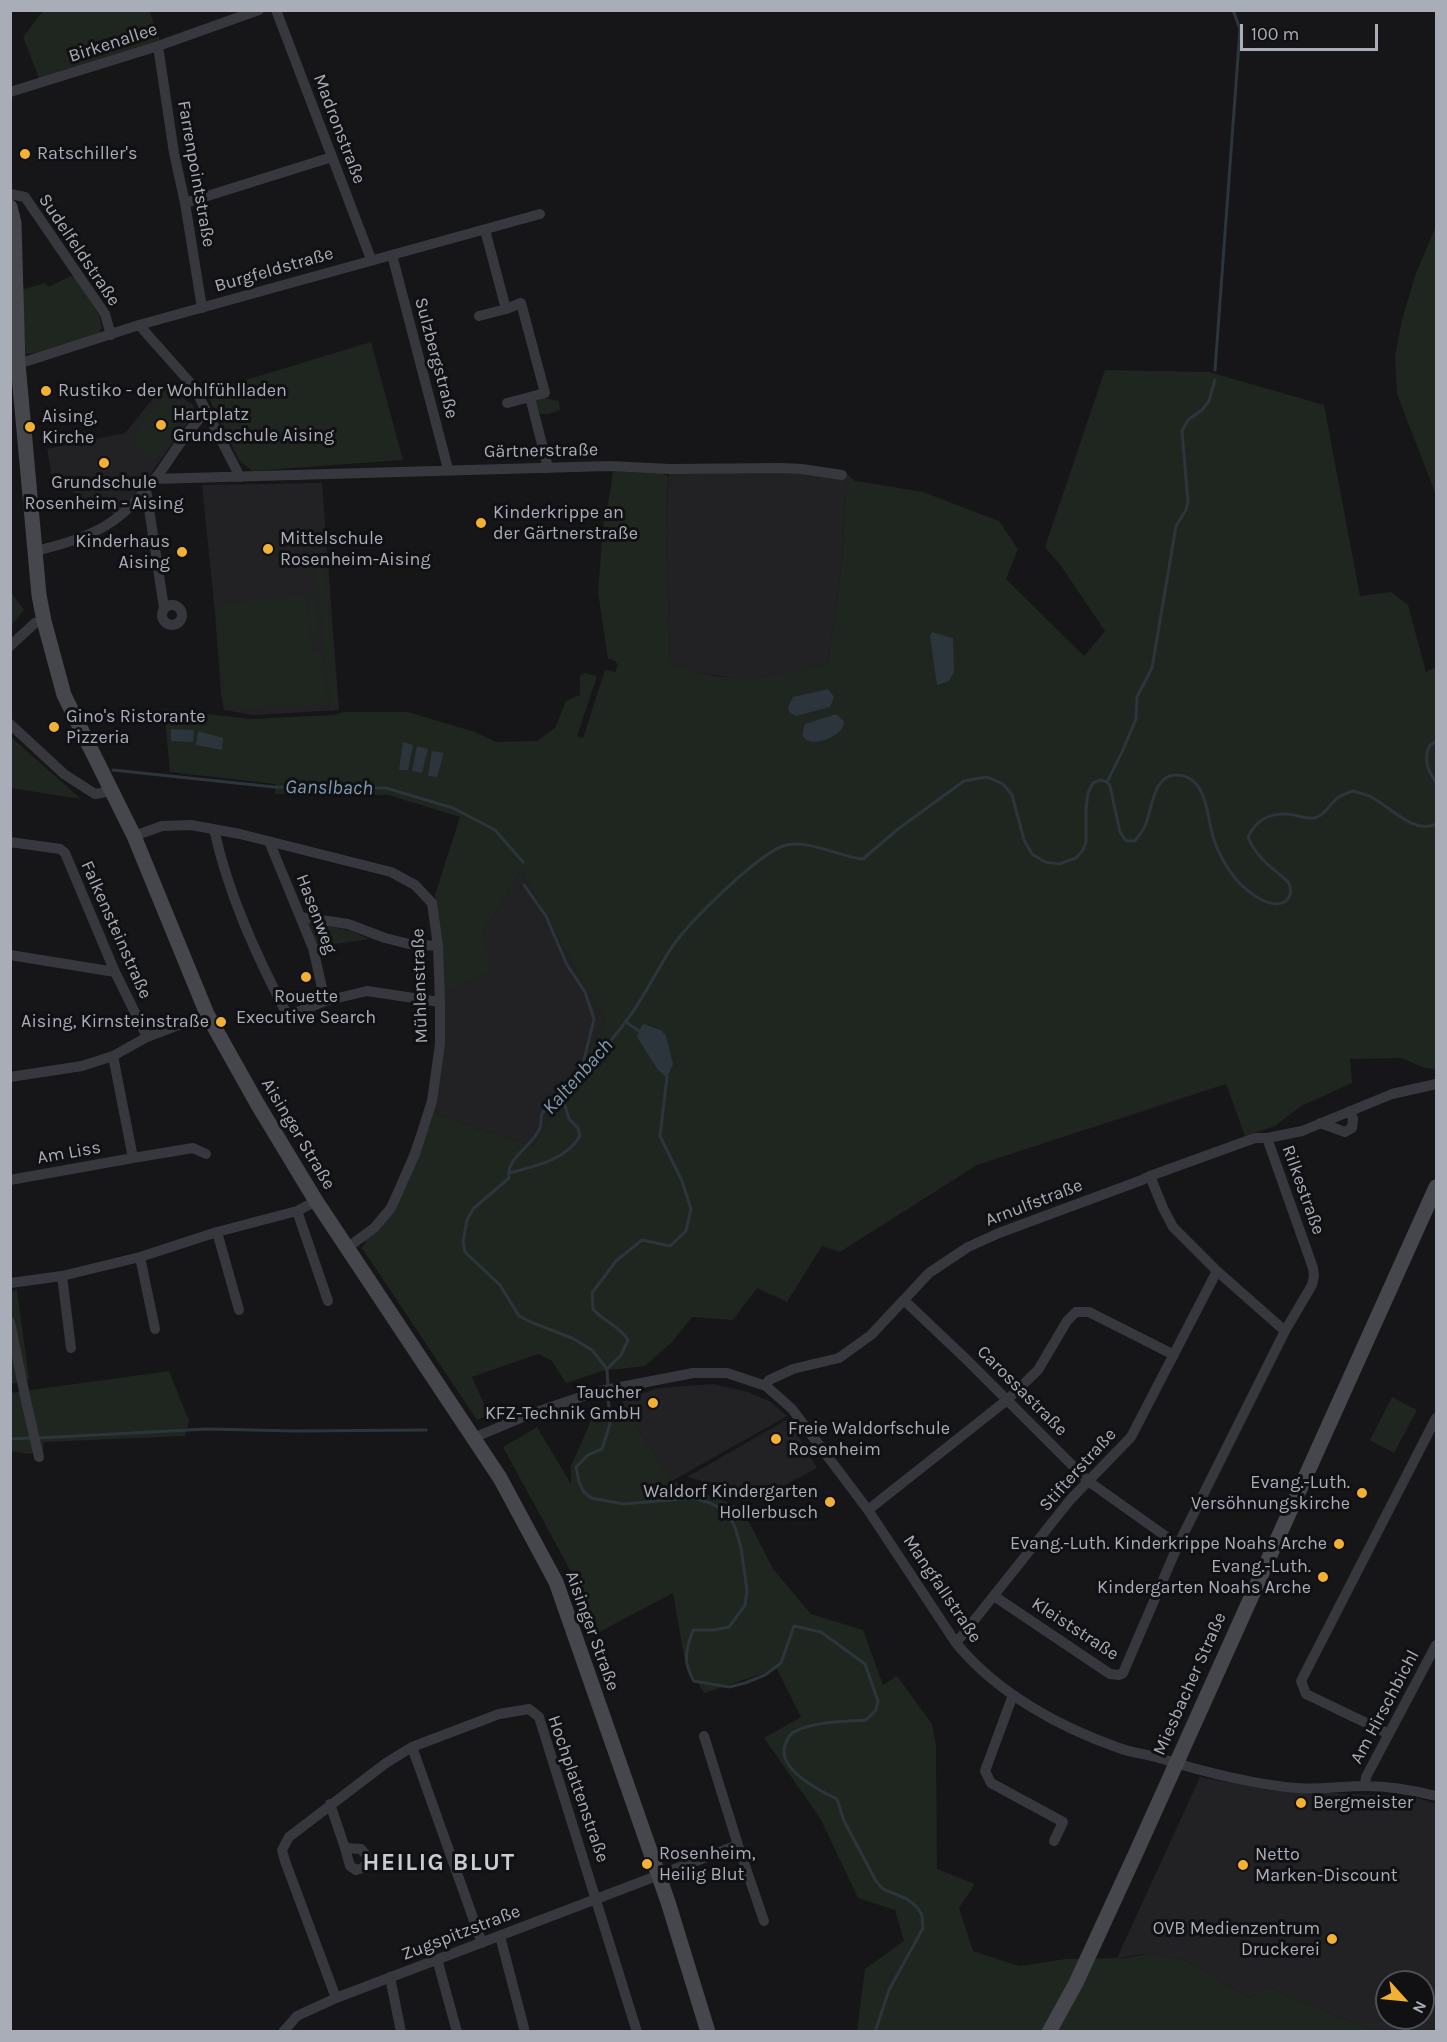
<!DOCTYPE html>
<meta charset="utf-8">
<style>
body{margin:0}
#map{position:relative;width:1447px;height:2042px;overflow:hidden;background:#161618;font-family:Karla,sans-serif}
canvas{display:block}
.frame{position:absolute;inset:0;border:12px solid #a8adb8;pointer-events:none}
.north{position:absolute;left:1375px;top:1970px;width:60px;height:60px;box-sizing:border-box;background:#111113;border:2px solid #4d4f55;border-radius:50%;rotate:117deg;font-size:16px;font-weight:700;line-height:24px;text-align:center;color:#a8adb8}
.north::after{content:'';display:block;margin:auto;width:21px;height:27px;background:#f2b134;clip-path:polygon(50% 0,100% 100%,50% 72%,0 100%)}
.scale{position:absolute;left:1240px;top:24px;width:138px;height:27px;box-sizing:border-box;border:3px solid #a8adb8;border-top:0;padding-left:8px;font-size:18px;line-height:21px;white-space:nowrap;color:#a8adb8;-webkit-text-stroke:4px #111113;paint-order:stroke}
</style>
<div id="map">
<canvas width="1447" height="2042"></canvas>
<div class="frame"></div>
<div class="north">N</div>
<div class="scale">100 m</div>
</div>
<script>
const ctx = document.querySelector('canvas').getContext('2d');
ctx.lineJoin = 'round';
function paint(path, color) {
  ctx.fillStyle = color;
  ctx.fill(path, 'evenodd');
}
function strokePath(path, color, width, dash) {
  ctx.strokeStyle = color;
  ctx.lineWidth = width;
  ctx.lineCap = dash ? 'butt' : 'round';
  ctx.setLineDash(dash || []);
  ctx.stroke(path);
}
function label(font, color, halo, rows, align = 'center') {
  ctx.font = font + ' Karla,sans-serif';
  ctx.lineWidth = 6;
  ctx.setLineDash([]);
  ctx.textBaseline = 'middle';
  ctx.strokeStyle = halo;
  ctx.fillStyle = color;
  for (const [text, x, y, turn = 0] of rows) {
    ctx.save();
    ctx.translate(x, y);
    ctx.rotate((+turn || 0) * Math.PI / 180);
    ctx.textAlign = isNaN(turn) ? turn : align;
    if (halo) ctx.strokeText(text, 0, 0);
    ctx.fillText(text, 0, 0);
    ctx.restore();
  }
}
paint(new Path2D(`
 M164,385L193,405L195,412L137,493L116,516L102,503H88L52,477L47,449L125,433Z
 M669,467H802L847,474L842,561L828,663L793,674L740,679L688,671L670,663L666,530Z
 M322,483L339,710L254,715L224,710L221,694L215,613L202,485Z
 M521,871L605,1021L533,1147L426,1111L430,1097L441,993L483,933Z
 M713,1384L748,1392L771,1402L787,1416L672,1481L625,1410L622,1399L659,1388Z
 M788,1419L817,1468L768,1494L730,1488L687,1477Z
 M1200,1777L1268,1790L1415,1797L1436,1804V2031H1374L1267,1987L1250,1998L1187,1961L1151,1953L1117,1958ZM1387,1982H1423V2018H1387Z`), '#222225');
paint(new Path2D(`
 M149,10L160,40L39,78L23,37L43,11Z
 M1436,226V495L1397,394L1395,356L1402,320L1415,276Z
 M73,275L99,315L102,328L99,333L36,353L26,354L21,290L45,283L48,287Z
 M371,342L403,460L252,471L239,460L206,392Z
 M1105,370L1209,372L1324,405L1360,596L1391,592L1408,605L1426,672L1436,667V1069L1425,1068L1401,1058L1350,1059L1352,1083L1301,1106L1275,1126L1245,1136L1226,1084L977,1165L840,1252L822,1246L787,1302L757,1288L733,1320L692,1317L672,1342L645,1366L602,1371L566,1383L552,1361L538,1354L472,1377L489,1415L477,1420L362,1248L393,1193L426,1111L533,1147L605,1021L521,871L483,933L492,970L441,993L435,895L460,817L388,795L275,794V784L170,772L164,709L250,719L334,715L343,712H408L475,732L496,742L537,741L555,728L566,701L580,695V676L584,673L597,676L577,736L583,738L605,670L615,672L618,665L614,660L608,659L598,592L603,529L612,481V474L614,471L658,472L668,476L666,530L670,663C721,686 776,679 828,663L842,561L847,474L855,481L923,492L999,521L1018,549L1006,579L1084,656L1105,631L1061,566L1045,547ZM649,1025L661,1030L648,1053C642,1043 635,1038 641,1026Z
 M167,391L193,411L156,460L130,440Z
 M544,398L559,401L560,410L548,414H540L536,400Z
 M322,548L339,709L331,711L314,549Z
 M11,592L24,610L11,626Z
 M306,595L312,653H322L328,704L226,709L215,606Z
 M315,596L319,637L312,638L308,597Z
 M11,737L81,799L11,788Z
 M309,922L351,931L369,939L315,947Z
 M17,1290L29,1379L11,1384L10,1291Z
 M169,1371L189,1421L185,1436L44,1442L43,1451L27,1454L11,1451L10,1393Z
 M1392,1397L1417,1410L1394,1453L1370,1440Z
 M625,1410L672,1481L742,1508L773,1569L811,1614L863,1630L883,1685L897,1676L932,1724L936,1745L937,1869L975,1884L959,1908L973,1951L1019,1966L1066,1959L1126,1958L1151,1953L1187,1961L1250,1998L1267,1987L1374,2031H857L865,1969L904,1941L895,1910L858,1898L820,1818L764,1738L801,1717L777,1669L704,1693L685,1662L673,1593L599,1632L569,1568L503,1447L537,1427L571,1484V1466L594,1414Z`), '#1e261f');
paint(new Path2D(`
 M932,632L953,638L954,672L949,681L937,685L930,636Z
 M828,689L834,697L830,707L796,716L790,713L788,707L793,697Z
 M836,714L844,721C845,734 820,745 809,741C805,740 804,738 802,735L805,724Z
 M171,729L194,730L193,742L171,741Z
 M198,731L223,738L222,750L196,745Z
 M403,742L413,745L408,770H399Z
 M417,746L428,749L422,773L412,771Z
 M432,751L444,753L437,777L428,776Z
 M644,1024L661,1030L666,1036L673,1064L667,1078L658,1070L637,1037L641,1026Z`), '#2c353c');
strokePath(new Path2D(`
 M1215,370L1240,29L1233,10
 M1436,742L1430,745C1423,758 1427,770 1436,782
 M113,770L274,787L386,788L453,808L495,830L523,862
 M1107,782L1122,752L1136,719L1137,697L1152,668L1176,526L1186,510L1188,502L1182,431L1188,420L1202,410L1209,401L1215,380
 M524,885L546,916L567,965L585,992L594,1019L580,1076
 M626,1022L642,1033
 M509,1173C535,1166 565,1161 580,1136L578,1128L569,1119L563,1099
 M607,1369L621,1355L628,1340C621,1327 603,1321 593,1309L592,1293L616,1261L642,1240L670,1246L686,1231L691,1209L682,1181L660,1136L667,1077
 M608,1386L607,1369L592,1350L572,1338L533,1323L519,1316L500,1285L465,1252L463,1241L467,1220L473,1209L509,1178C505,1158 534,1145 540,1128C541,1124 541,1118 542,1113L556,1102L563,1099C582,1072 607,1048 626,1021C644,998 656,971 672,947C689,922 756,856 783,846C806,838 840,857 863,859L898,829L964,781L987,777L1003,784L1012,795L1024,840L1032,854L1045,862L1059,864L1076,858L1083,850L1086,842V809L1088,793L1093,783L1100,780L1107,782L1110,786L1120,832L1126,841H1135C1138,836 1143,831 1145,826C1152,810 1153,774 1177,775C1207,776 1207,816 1213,837C1218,852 1225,866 1235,878C1244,889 1262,904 1277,904C1292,903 1295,887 1284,878C1269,866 1255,855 1248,837C1255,822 1268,813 1286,814C1295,814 1304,819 1314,818C1325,816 1330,803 1339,797C1343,794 1348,793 1353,791C1359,793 1366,794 1371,797C1390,806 1413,835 1436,824
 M608,1393L610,1424L602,1449L588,1455L576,1467L579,1482L584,1492L591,1498L624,1504L693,1498L710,1503L727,1511L735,1527L741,1548L747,1590L745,1605L729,1627L714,1630H693C686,1650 682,1661 694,1681L729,1687L745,1683L765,1675L781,1663L794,1626L821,1632L865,1664L878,1701L876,1710L866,1720C845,1722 818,1721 798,1730C792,1732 788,1737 786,1743C774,1768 820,1791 837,1799L844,1821L876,1881L883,1889L907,1899L917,1907L922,1915L923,1928L889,1990L875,2032
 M38,1438L207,1429L295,1431L426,1430
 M10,1439L32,1438`), '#2c353c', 3);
strokePath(new Path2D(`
 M276,10L371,259
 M158,46L174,153L185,203L202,308
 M10,92L158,46L259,10
 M10,194L25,197L105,314L111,335
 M185,203L332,157
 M485,230L506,309L521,303L545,393L530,397L548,468
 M392,255L448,469
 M479,316L506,309
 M139,325L194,387L240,477
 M18,364L139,325L540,214
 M507,403L530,397
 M154,479L609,466L670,469L780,468L802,469L842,475
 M146,489L164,608
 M35,551C97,537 123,522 161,471C175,451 188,429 206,412
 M162 615a10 10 0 1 1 20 0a10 10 0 1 1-20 0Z
 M10,646L35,623L44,621
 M10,724L64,774L95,794L112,791
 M214,829C228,894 257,957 288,1016L325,1001L367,991L440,1002
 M134,836L162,826L191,825L240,834L391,872L415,885L432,903L438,946L440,1002V1044L432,1101L415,1154L391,1208L374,1228L347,1248
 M269,841L313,948L325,1001
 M10,842L60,849L65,853L115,972L147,1037
 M301,917L348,924L385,938L409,944L438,946
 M10,955L115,972
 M10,1077L82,1066L113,1056L147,1037L207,1014
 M1320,1123L1345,1132L1352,1128L1353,1119L1350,1111
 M1267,1138L1302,1131L1392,1094L1436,1084
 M133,1158L193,1148L206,1154
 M10,1180L133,1158L113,1056
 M297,1211L328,1301
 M217,1232L239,1310
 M140,1257L155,1329
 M62,1276L71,1348
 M10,1283L62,1276L140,1257L217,1232L297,1211L316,1201
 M904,1300L964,1357L1088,1481L1178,1545
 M10,1322L26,1401L39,1457
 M766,1386L769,1380L793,1369L839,1358L871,1335L929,1273L968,1247L999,1233L1142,1180L1150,1176L1163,1208L1173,1227L1217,1271L1285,1331
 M473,1438L528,1415L595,1392L693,1373H727L766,1386L792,1409L868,1510L956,1643C997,1693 1059,1727 1119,1748C1132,1753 1146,1754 1159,1758C1204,1772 1249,1784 1296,1788C1319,1790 1342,1786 1365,1786C1390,1786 1412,1790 1436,1796
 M868,1510L1007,1400L1038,1370L1067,1321L1076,1312H1089L1174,1355
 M994,1596L1110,1674L1119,1675L1123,1673L1178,1545L1285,1331L1312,1285L1314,1276L1313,1268L1267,1138H1255L1150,1176
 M956,1643L1070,1500L1131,1437L1217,1271
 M1013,1695L985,1771L991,1783L1063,1822L1054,1841
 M1389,1734L1306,1694L1301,1681L1436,1418
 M704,1736L738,1845
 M412,1747L482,1943
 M1365,1786L1366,1777L1436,1645
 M330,1804L345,1848L361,1849L366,1855L368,1861L363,1868L356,1870L350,1866L345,1848
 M500,1936L525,2032
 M437,1959L457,2032
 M390,1977L401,2032
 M336,1998L285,1861L282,1850L289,1837L386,1763L412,1747L499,1714L529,1709L539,1717L637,2032
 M283,2032L297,2016L336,1998L738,1845L764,1921`), '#37383d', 10);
strokePath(new Path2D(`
 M10,207L14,223L18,364L39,595L44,621L64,695L134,836L207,1014L258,1105L316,1201L500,1478L556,1582L668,1902L708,2032
 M1049,2032L1076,1983L1135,1855L1436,1187`), '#45474d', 15);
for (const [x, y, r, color] of [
 [25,154,6,"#f2b134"],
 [46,391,6,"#f2b134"],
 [161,425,6,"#f2b134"],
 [30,427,6,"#f2b134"],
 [104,463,6,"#f2b134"],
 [481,523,6,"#f2b134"],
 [268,549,6,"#f2b134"],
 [182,552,6,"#f2b134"],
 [54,727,6,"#f2b134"],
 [306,977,6,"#f2b134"],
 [221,1022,6,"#f2b134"],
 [653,1403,6,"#f2b134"],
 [776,1439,6,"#f2b134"],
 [1362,1493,6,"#f2b134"],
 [830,1502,6,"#f2b134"],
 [1339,1544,6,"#f2b134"],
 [1323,1577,6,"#f2b134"],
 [1301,1803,6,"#f2b134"],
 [647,1864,6,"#f2b134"],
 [1243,1865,6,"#f2b134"],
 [1332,1939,6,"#f2b134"]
]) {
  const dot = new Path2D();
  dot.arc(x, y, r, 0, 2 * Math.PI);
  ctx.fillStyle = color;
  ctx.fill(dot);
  strokePath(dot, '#111113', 2);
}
label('18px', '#a8adb8', '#111113', [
 ["Birkenallee",113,43,-18],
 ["Madronstraße",339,129,69],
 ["Farrenpointstraße",196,174,80],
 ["Sudelfeldstraße",79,250,56],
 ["Burgfeldstraße",274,270,-16],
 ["Sulzbergstraße",436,358,75],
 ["Gärtnerstraße",541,451,-1],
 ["Hasenweg",316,914,69],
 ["Falkensteinstraße",116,930,66],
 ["Mühlenstraße",420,986,-92],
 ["Aisinger Straße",298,1134,59],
 ["Am Liss",69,1153,-10],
 ["Rilkestraße",1303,1190,70],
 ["Arnulfstraße",1034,1203,-21],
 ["Carossastraße",1022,1391,45],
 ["Stifterstraße",1078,1470,-48],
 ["Mangfallstraße",942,1589,56],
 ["Kleiststraße",1075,1629,33],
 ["Aisinger Straße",592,1631,70],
 ["Miesbacher Straße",1190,1684,-66],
 ["Am Hirschbichl",1385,1707,-62],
 ["Hochplattenstraße",578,1789,71],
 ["Zugspitzstraße",461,1933,-21]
]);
label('18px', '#a8adb8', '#111113', [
 ["Ratschiller's",37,154],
 ["Rustiko - der Wohlfühlladen",58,391],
 ["Hartplatz",173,415],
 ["Grundschule Aising",173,436],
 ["Aising,",42,417],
 ["Kirche",42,438],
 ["Grundschule",104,483,"center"],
 ["Rosenheim - Aising",104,504,"center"],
 ["Kinderkrippe an",493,513],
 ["der Gärtnerstraße",493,534],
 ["Mittelschule",280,539],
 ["Rosenheim-Aising",280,560],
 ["Kinderhaus",170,542,"right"],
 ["Aising",170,563,"right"],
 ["Gino's Ristorante",66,717],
 ["Pizzeria",66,738],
 ["Rouette",306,997,"center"],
 ["Executive Search",306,1018,"center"],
 ["Aising, Kirnsteinstraße",209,1022,"right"],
 ["Taucher",641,1393,"right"],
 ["KFZ-Technik GmbH",641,1414,"right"],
 ["Freie Waldorfschule",788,1429],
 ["Rosenheim",788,1450],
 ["Evang.-Luth.",1350,1483,"right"],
 ["Versöhnungskirche",1350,1504,"right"],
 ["Waldorf Kindergarten",818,1492,"right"],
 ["Hollerbusch",818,1513,"right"],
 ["Evang.-Luth. Kinderkrippe Noahs Arche",1327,1544,"right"],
 ["Evang.-Luth.",1311,1567,"right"],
 ["Kindergarten Noahs Arche",1311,1588,"right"],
 ["Bergmeister",1313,1803],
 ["Rosenheim,",659,1854],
 ["Heilig Blut",659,1875],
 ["Netto",1255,1855],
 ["Marken-Discount",1255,1876],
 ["OVB Medienzentrum",1320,1929,"right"],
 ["Druckerei",1320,1950,"right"]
], 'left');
label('italic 20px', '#7f9bb3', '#111113', [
 ["Ganslbach",329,788,1],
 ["Kaltenbach",578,1077,-48]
]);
ctx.letterSpacing = '1.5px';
label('bold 24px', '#c9ccd4', '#111113', [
 ["HEILIG BLUT",439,1863]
]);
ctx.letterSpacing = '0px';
</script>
